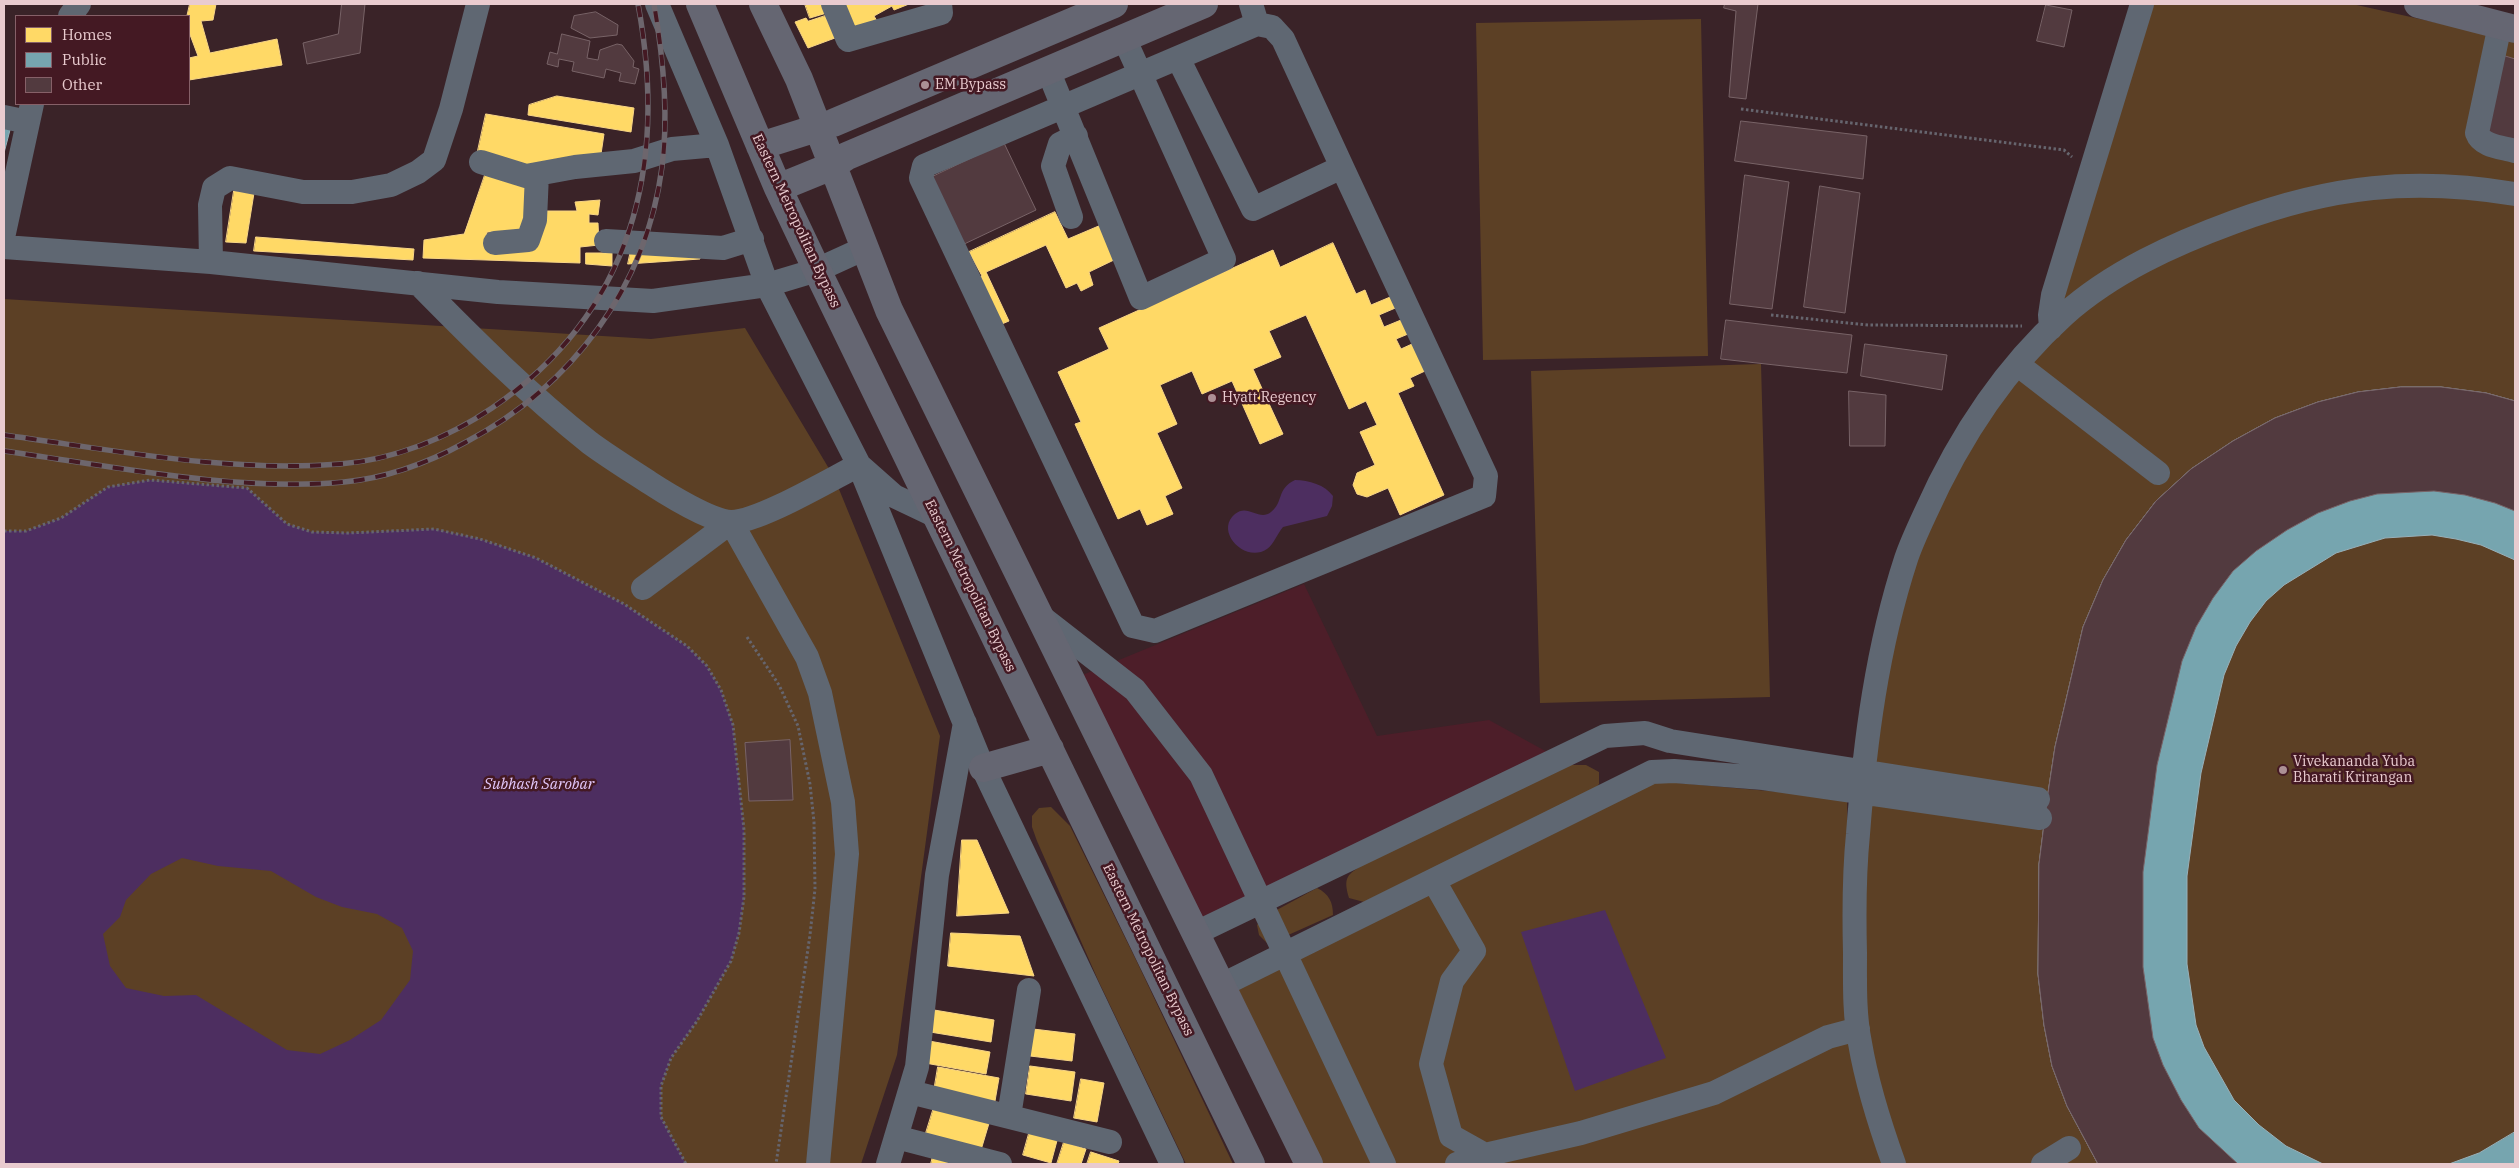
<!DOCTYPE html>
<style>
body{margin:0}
#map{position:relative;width:2519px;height:1168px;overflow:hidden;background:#3a2328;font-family:"IBM Plex Serif",serif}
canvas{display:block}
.frame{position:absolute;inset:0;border:5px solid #e9cbcf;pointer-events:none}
.legend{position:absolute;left:15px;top:15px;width:175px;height:90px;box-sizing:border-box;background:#441923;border:1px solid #866068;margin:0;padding:6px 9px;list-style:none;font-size:15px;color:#e9cbcf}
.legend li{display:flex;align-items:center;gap:10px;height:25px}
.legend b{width:25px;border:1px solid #866068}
</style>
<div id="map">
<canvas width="2519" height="1168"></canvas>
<div class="frame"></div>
<ul class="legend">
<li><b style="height:14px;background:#ffd966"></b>Homes</li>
<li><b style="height:14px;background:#76a5af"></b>Public</li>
<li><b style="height:14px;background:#523a3f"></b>Other</li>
</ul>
</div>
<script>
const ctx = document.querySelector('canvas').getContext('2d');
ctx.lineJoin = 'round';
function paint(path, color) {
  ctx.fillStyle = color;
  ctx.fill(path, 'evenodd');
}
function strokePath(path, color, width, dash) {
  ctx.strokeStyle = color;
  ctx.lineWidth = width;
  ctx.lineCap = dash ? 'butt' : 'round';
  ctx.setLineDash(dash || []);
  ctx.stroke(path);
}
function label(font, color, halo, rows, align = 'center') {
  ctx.font = font + ' "IBM Plex Serif",serif';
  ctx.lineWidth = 5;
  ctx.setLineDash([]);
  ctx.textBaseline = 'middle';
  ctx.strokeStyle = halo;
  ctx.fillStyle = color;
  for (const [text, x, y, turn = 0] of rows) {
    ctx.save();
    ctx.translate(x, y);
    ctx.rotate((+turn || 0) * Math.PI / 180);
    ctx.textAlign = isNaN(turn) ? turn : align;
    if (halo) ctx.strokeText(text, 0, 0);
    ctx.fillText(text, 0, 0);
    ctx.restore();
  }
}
paint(new Path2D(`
 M1304,584L1377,736L1489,720L1549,753L1201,925L1080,676Z`), '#4d1e29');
paint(new Path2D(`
 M2150,4H2352L2515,40V1164H1899L1866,1051L1862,905L1885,657L1930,515L2058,307Z
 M1701,19L1708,356L1483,360L1476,23Z
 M4,299L651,339L745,328L834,477L940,736L897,1055L861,1164H4Z
 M1761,364L1770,697L1540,703L1531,371Z
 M1570,765H1586L1599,772V784L1592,793L1364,902L1349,898C1343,877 1347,875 1364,864Z
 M1656,781L1847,798L1851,1039L1887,1164H1316L1233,988Z
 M1051,807L1070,826L1137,962L1233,1164H1186L1098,980L1037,841L1032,827V816L1039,808Z
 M1317,888C1329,894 1333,902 1333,915L1268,944L1259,935L1257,925L1262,918Z`), '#5c4025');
paint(new Path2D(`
 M150,480L247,488L287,524L312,532L348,533L434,529L480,539L536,558L624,604L687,646L707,666L721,690L733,725L744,830V897L739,933L731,961L697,1021L671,1058L661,1086V1117L686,1164H4V531H26L61,518L108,487ZM182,858L218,866L271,871L316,897L342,907L377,914L402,928L413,951L410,980L381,1020L350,1040L320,1054L287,1050L196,995L164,996L126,988L110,966L103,934L120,917L126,900L151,874Z
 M1295,480C1309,480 1325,485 1333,496L1332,506L1327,516L1283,527C1277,534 1274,544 1267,549C1245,564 1214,531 1235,514C1248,503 1259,522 1271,512C1284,502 1276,489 1295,480Z
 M1605,910L1666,1058L1575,1091L1521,932Z`), '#4d2e60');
const homes = new Path2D(`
 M190,4H216L213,20L201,21L210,53L277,39L282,65L189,80V58L198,56L189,32L187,16Z
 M805,4H909L894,10L892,6L874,16L877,21L840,34L830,12L810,18Z
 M825,16L835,38L808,48L795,22L806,18L808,21Z
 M557,96L634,108L631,132L528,115L529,105Z
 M486,114L604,134L601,154L530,169L477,155Z
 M485,175L528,182L525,232H487L486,247L543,227L544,211H577L575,202L600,200L598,215L589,214V223H598L599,245L580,247V263L423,258L424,240L464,234Z
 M234,191L254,193L246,243L226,242Z
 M1055,212L1068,239L1101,225L1116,259L1089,272L1093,285L1081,291L1077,283L1066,288L1046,245L986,272L1009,321L997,326L975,279L982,276L969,252Z
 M256,237L414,249L413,260L254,251Z
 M1333,243L1356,294L1365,290L1371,305L1395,295L1400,306L1379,315L1384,327L1401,320L1408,334L1396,339L1401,349L1412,344L1425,371L1410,378L1414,386L1398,393L1444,495L1400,515L1388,488L1367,497L1357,494L1353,485L1357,473L1375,465L1360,432L1377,425L1366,401L1349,409L1306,315L1269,331L1281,357L1253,369L1283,434L1260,444L1232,381L1202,394L1192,371L1160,385L1177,424L1157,433L1182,488L1165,496L1173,514L1147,525L1140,509L1118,519L1075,424L1081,422L1058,372L1109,349L1099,328L1273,250L1280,267Z
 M631,250L700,252V259L628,264Z
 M586,253H612V266L586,264Z
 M962,840H977L1009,913L957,916Z
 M951,933L1020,936L1034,976L948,966Z
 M934,1010L994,1020L991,1042L930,1032Z
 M1033,1029L1075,1034L1072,1061L1030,1056Z
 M929,1041L990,1052L986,1074L925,1063Z
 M1030,1066L1075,1072L1071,1101L1026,1094Z
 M938,1067L999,1078L995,1101L934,1091Z
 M1081,1079L1104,1083L1097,1122L1074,1118Z
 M935,1104L990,1120L981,1150L926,1133Z
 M1030,1130L1058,1137L1051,1163L1023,1155Z
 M1064,1142L1086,1149L1081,1164H1057Z
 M1091,1152L1119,1161L1118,1164H1087Z
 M933,1156L961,1164H931Z`);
paint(homes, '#ffd966');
strokePath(homes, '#f8d586', 1);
const public = new Path2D(`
 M4,128L10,130L4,153Z
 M2401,387H2441L2486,393L2515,401V560L2481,545L2456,539L2432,535L2385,538L2336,553L2284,585L2266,601L2250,622L2236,646L2224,675L2201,773L2187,876V964L2196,1025L2204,1047L2234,1100L2259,1125L2286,1146L2323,1164H2098L2067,1106L2052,1066L2044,1025L2038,974L2039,864L2048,793L2055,747L2083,627L2103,580L2126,540L2156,501L2191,469L2233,441L2275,418L2318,402L2358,392Z
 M2515,1132V1164H2449L2479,1153Z`);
paint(public, '#76a5af');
strokePath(public, '#98b0b9', 1);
const building = new Path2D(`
 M342,4H365L360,53L307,64L303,43L338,34Z
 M1725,4H1758L1746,99L1729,97L1736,11L1724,8Z
 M2046,5L2072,10L2064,47L2037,41Z
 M596,12L618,25L617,35L590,38L571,28L574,16Z
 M562,34L590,41L587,58L598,60L600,50L617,44L622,45L634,61L633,67L639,69L635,84L619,81L621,73L606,69L604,78L572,71L574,62L559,59L558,67L547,64L550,52L557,54Z
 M2502,55L2515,59V143L2482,135Z
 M1741,121L1867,136L1863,179L1735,161Z
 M1004,143L1036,210L960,246L928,179Z
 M1745,175L1789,182L1772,309L1730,304Z
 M1820,186L1860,193L1845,313L1804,307Z
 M1726,320L1852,335L1847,373L1721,359Z
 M1865,344L1947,355L1942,390L1861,376Z
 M2401,387H2441L2486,393L2515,401V511L2495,503L2465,495L2434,491L2377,494L2350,501L2318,513L2287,530L2256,551L2233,571L2213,598L2196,627L2182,661L2157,765L2143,872V967L2153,1038L2163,1065L2181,1100L2199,1128L2238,1164H2098L2067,1106L2052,1066L2044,1025L2038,974L2039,864L2048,793L2055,747L2083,627L2103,580L2126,540L2156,501L2191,469L2233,441L2275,418L2318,402L2358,392Z
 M1849,391L1886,395L1885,446H1850Z
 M790,740L793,800L749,801L745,743Z`);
paint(building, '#523a3f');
strokePath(building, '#786367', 1);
strokePath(new Path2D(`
 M1741,109L2064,150L2072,157
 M1771,315L1868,325L2022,326
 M4,531H26L61,518L108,487L150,480L247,488L287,524L312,532L348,533L434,529L480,539L536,558L624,604L687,646L707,666L721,690L733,725L744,830V897L739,933L731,961L697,1021L671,1058L661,1086V1117L686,1164
 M747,637L779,685L798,726L810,784L814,822L815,889L810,935L776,1164`), '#66656e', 3, [2.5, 2.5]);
strokePath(new Path2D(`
 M657,4L717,145L767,285L859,465L983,768L1172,1164
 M833,4L848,40L941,13L940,4
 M70,16L79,4
 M1257,24L924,166L921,178L1133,626L1155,631L1484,496L1486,476L1342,167
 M2500,25L2477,133C2482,147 2503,147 2515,151
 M1178,58L1253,209L1342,167L1283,39L1272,27L1257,24L1251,4
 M1048,70L1141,298L1224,259L1124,38
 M4,117L28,122
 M481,162L526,176L575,167L634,161L672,149L717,145
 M1071,217L1053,166L1060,144L1076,136
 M4,233L32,104
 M606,241L723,248L752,239
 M495,243L528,240L535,220L537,174
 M4,247L211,262L498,292L653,301L767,285L817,270L863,249
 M211,262L210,205L214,188L230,178L303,192H352L391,185L418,172L434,160L451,109L478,4
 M418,283C473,339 528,394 590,443C609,457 630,470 650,483C667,494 711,521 731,522C759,522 831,479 859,465L894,496L936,516
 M2051,328L2050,315L2053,295L2142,4
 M2017,364L2158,473
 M643,588L731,522L807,657L820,693L843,802L847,854L818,1164
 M1040,616L1135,690L1201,775L1384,1164
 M1434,881L1474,951L1452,981L1431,1064L1451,1136L1485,1155L1581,1133L1714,1093L1828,1037L1858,1029
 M1196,933L1605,736L1645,733L1670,741L2038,799
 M1222,985L1652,772L1674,771L1763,778L2040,818
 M910,1092L1110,1142
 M1009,1116L1029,990
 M896,1137L1000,1164
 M888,1164L917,1067L937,875L965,723
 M1457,1164L1485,1155
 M1894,1164C1880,1125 1867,1085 1860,1043C1854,1014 1855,982 1855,953C1854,913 1854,874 1858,834C1865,741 1877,648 1906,559C1911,544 1918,529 1925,514C1958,440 2003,370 2064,315C2112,272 2174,244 2234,222C2331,186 2413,177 2515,194
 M2043,1164L2069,1148`), '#5f6772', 24);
strokePath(new Path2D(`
 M700,4L778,188L817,270L1251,1164
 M763,4L799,79L889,310L1309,1164
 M2418,4L2515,29
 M760,146L833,123L1114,4
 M778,188L832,166L847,156L1204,4
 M983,768L1050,749`), '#656672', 28);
const rail = new Path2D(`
 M4,435C114,450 228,473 340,464C393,460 448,438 492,408C633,312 668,165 638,4
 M4,451C111,466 236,492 344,482C387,478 428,463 466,442C572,386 646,288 662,167C669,113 663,56 654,4`);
strokePath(rail, '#6d666d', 5.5);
strokePath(rail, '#441923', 4, [11]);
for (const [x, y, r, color] of [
 [925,85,5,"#ac9095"],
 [1212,398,5,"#ac9095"],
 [2283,770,5,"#ac9095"]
]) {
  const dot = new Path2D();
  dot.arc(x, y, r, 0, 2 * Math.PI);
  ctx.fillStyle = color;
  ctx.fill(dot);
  strokePath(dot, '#441923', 2);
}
label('14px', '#e9cbcf', '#441923', [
 ["EM Bypass",935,85],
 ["Hyatt Regency",1222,398],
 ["Vivekananda Yuba",2293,762],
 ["Bharati Krirangan",2293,778]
], 'left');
label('14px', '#e9cbcf', '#441923', [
 ["Eastern Metropolitan Bypass",796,221,65],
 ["Eastern Metropolitan Bypass",970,586,64],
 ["Eastern Metropolitan Bypass",1148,950,64]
]);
label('italic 15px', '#e2c7fb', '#441923', [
 ["Subhash Sarobar",539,785]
]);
</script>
